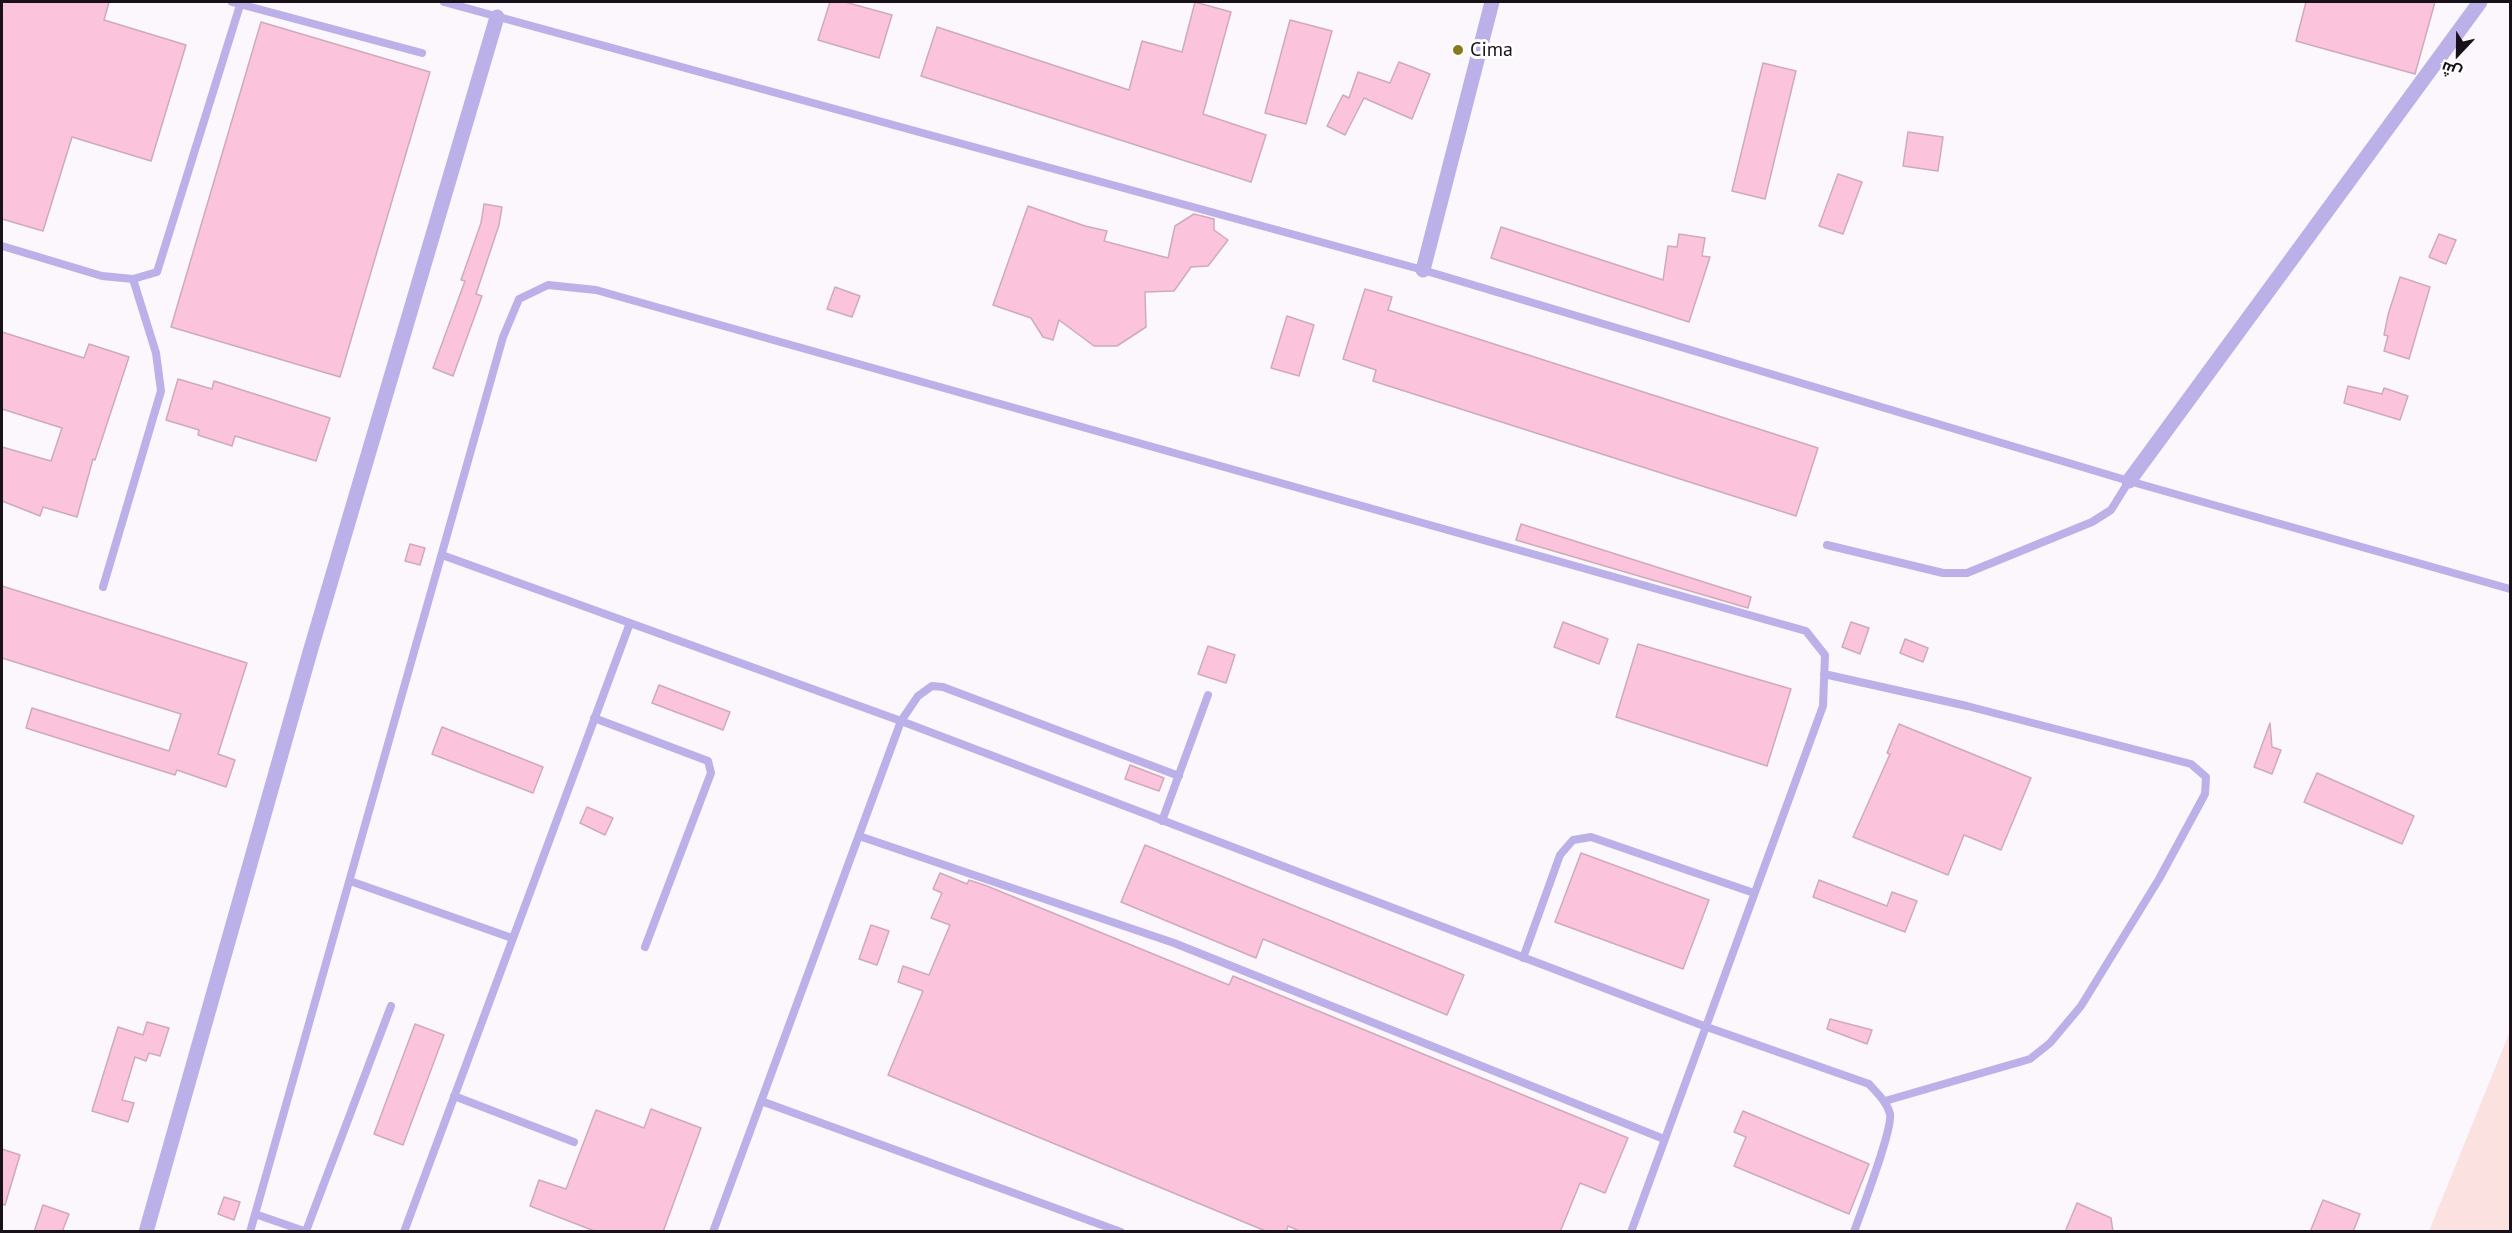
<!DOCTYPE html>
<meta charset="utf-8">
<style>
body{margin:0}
#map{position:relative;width:2512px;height:1233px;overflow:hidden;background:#fcf7fc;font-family:"PT Sans",Cairo,sans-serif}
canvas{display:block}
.frame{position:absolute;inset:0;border:3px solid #19111a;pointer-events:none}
.north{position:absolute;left:2428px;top:24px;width:60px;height:60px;-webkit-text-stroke:4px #fff;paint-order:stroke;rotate:202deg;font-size:16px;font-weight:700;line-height:24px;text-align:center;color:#19111a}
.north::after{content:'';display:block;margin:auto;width:21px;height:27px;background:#19111a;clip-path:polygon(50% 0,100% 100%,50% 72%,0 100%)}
</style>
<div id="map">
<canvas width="2512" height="1233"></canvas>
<div class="frame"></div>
<div class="north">ش</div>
</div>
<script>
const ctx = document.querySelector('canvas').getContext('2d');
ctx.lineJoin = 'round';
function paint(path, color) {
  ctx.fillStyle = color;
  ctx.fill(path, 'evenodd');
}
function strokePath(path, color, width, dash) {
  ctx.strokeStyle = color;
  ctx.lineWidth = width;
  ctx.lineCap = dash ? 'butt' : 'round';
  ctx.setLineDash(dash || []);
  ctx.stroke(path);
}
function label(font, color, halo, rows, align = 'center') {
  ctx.font = font + ' "PT Sans",sans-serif';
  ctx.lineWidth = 6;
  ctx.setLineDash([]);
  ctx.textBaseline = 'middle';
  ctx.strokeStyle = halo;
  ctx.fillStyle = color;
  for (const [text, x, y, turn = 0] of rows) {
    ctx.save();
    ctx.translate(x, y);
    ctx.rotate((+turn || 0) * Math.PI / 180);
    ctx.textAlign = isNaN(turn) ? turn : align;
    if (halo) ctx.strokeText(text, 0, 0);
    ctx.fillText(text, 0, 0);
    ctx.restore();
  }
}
paint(new Path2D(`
 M2510,1031V1231H2429Z`), '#fce1e1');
const building = new Path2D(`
 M2,2H109L104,20L186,45L151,161L72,137L43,231L2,219Z
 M830,2H845L892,15L879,58L818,40Z
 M1195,2L1231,12L1203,114L1266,135L1251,182L921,76L937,27L1129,90L1142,41L1182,52Z
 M2306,2H2435L2415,74L2296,41Z
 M1290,20L1332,31L1306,124L1265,113Z
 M261,22L430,72L340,377L171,327Z
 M1399,62L1430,74L1412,119L1364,98L1345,135L1327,126L1343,95L1349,98L1358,72L1390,83Z
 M1763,63L1796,71L1765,199L1732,191Z
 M1908,132L1943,137L1938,171L1903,166Z
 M1838,174L1862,182L1843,234L1819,226Z
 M484,204L502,207L499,225L476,294L482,296L453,376L433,368L465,281L461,280L481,223Z
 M1028,206L1085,226L1107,231L1104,241L1168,258L1175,226L1194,214L1214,219V230L1228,240L1208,266L1191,267L1174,291L1145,292L1146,327L1117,346H1094L1059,320L1053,340L1043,337L1031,318L993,305Z
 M1501,227L1663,280L1668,246L1677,247L1679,234L1705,238L1702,256L1710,257L1689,322L1491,258Z
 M2439,234L2456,240L2446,264L2429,257Z
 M2400,277L2430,287L2409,359L2384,351L2388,336L2384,335L2388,315Z
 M835,287L860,296L852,317L827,309Z
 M1365,289L1392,297L1388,310L1818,448L1796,516L1373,381L1376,370L1343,359Z
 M1287,316L1314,325L1299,376L1271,368Z
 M2,332L84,358L89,344L129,357L95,460L93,459L77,517L43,507L40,516L2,501V447L51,461L62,428L2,409Z
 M178,379L212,389L214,381L330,418L316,461L235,436L232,446L198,435L199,430L166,420Z
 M2348,386L2382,394L2384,388L2408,396L2400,420L2344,403Z
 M1521,524L1751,597L1748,608L1516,540Z
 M410,544L425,548L420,565L405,561Z
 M2,586L247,663L218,754L235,760L226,787L177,770L175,775L26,728L32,708L169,751L181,714L2,658Z
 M1563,622L1608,639L1599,664L1554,647Z
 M1851,622L1869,628L1860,654L1842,647Z
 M1905,639L1928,648L1923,662L1900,653Z
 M1638,644L1791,689L1767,766L1616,717Z
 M1208,646L1235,655L1226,683L1198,674Z
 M659,685L730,712L723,730L652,703Z
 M2270,723L2272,747L2281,750L2272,774L2254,767Z
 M1899,724L2031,778L2001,850L1964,835L1948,875L1853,837L1890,754L1887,753Z
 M442,727L543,767L533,793L432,754Z
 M1130,765L1164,778L1159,791L1125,779Z
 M2317,773L2414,816L2402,844L2304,802Z
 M587,807L613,818L605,835L580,823Z
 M1145,845L1464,975L1447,1015L1263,939L1256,958L1121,902Z
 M1581,853L1709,900L1683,969L1555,922Z
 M940,873L967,884L969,880L987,886L1229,985L1233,976L1628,1138L1605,1193L1580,1183L1560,1232H1302L1288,1226L1286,1232H1268L888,1075L923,991L898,982L903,966L929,975L950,925L931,918L942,893L933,889Z
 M1819,880L1887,906L1892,892L1917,901L1905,932L1813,897Z
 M871,925L889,931L877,965L859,959Z
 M1830,1019L1872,1030L1867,1044L1827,1029Z
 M147,1022L169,1028L160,1056L149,1053L146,1061L135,1057L122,1100L134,1103L128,1122L92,1111L118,1027L143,1035Z
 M415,1024L444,1035L403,1145L374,1134Z
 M651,1109L701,1128L663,1232H597L530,1206L539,1180L566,1189L596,1110L644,1128Z
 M1743,1111L1869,1164L1849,1214L1734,1166L1746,1137L1734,1132Z
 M2,1149L20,1155L5,1205L2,1204Z
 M224,1197L240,1202L234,1220L218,1214Z
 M2323,1200L2360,1214L2353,1232H2310Z
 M2077,1203L2111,1218L2113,1232H2065Z
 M43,1205L69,1214L62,1232H34Z`);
paint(building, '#fbc3dc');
strokePath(building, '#ceabba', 1.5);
strokePath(new Path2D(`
 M232,2L422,53
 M444,2L1423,270L2129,481L2510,589
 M2,246L102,276L133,279L157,272L241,2
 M1827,545L1943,573H1967L2092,522L2111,510L2129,481
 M442,555L901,721L1704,1026L1869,1084C1877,1093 1887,1102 1890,1114C1893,1129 1861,1212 1854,1232
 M103,587L161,391L156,353L133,279
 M1824,674L1967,706L2191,764L2206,777L2205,794L2159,879L2081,1006L2050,1043L2030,1059L1885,1101
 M594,718L708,761L711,773L645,947
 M1162,821L1208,695
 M859,836L1174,943L1664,1139
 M350,881L512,938
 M1523,958L1560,855L1573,840L1591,837L1754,893
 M454,1096L574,1142
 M761,1101L1121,1232
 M255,1214L307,1232
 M306,1231L391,1006
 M250,1232L503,337L519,299L548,285L596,290L1806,631L1825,655L1823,706L1631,1232
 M404,1232L630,623
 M713,1232L901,721L918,696L932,686L943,687L1179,776`), '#bcb0e8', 8);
strokePath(new Path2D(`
 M1423,270L1492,2
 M2129,481L2480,2
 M146,1232L310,652L497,17`), '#bcb0e8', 15);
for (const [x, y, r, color] of [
 [1458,50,6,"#867b21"]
]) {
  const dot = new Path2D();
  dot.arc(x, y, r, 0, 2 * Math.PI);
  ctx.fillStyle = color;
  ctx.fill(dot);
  strokePath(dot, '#fff', 2);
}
label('20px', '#19111a', '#fff', [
 ["Cima",1470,50]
], 'left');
</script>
